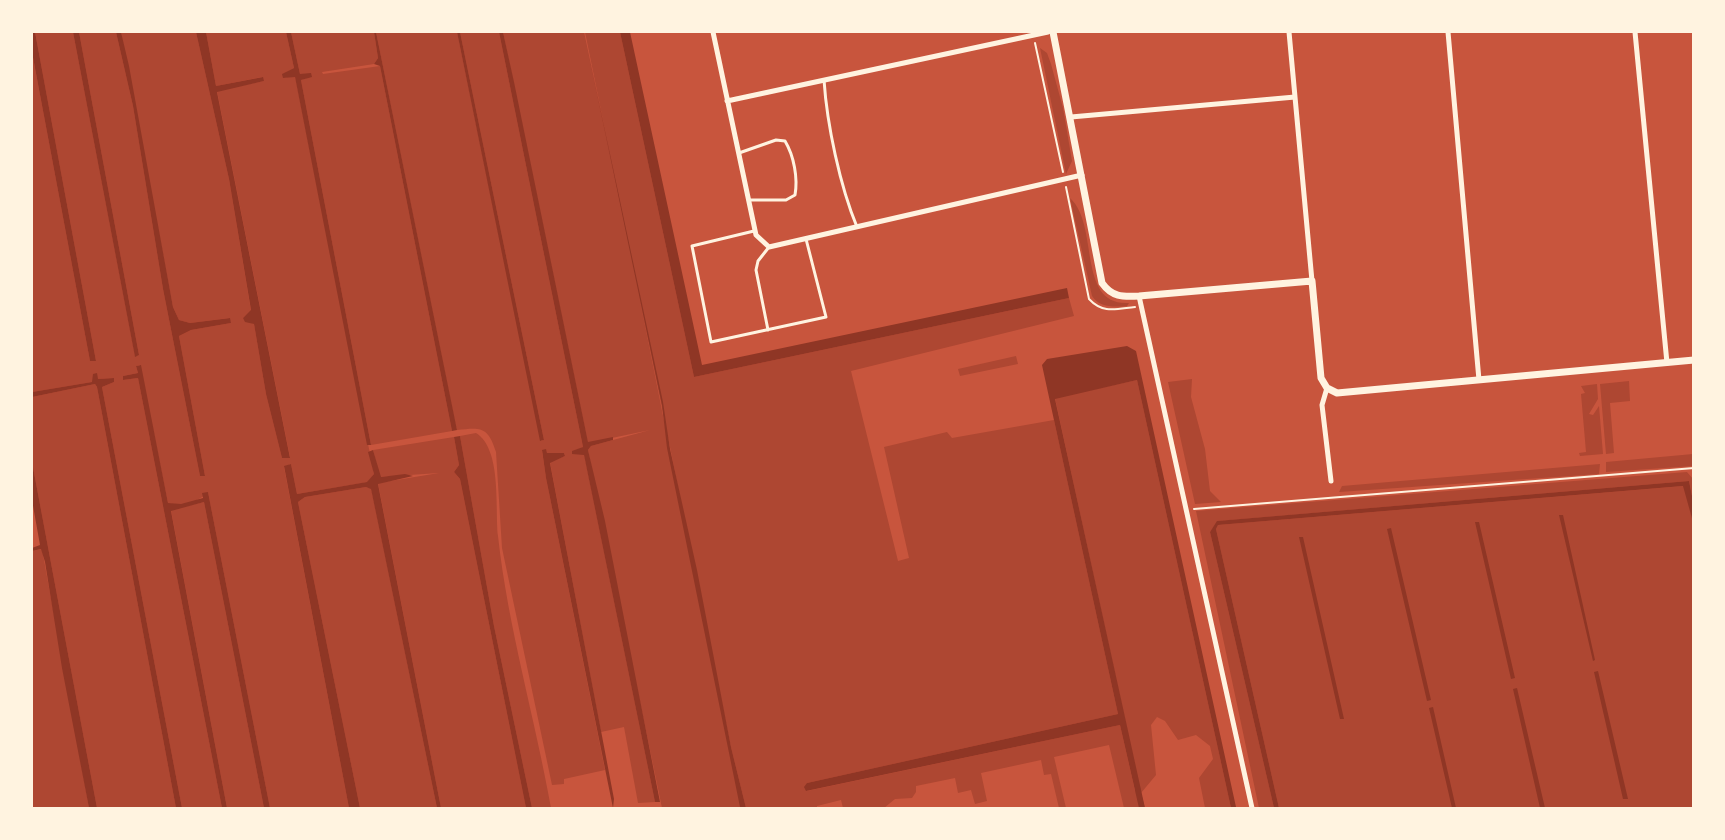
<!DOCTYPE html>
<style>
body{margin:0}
#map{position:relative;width:1725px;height:840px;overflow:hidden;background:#c8553d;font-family:"DM Sans",sans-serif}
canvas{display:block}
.frame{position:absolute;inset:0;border:33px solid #fff3e0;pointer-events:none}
</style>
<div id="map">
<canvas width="1725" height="840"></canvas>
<div class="frame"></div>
</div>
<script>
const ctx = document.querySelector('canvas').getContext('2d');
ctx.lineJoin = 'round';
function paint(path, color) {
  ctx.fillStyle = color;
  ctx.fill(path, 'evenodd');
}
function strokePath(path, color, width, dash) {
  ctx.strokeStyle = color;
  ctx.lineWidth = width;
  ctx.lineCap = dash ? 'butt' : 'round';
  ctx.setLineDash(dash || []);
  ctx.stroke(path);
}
paint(new Path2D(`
 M35,32H73L135,356L139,355L79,32H116L133,106L163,289L200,476H205L179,336L191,330L231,323L229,318L190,323L179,320L173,307L121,32H196L229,179L251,311L243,318L254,324L266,394L282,458L290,457L217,91L264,81L262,77L216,86L206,32H286L294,68L283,74V78L295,76L374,474L368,482L297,494L291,464L284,467L349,808H270L208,492C199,502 181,507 168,503L140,365L136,366L138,373L123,376V380L138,378L222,808H182L102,387L114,382V378L98,379L93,374L94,380L92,382L32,392V52L90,361H96Z
 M291,32H374L378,58L374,64L322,72L323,74L380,66L452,431L371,445L301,80L312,76L300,74Z
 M376,32H457L541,441L544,440L460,32H499L583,447L572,454H584L655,802L638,803L624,727L601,732L550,462L565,456L564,453H547L546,450L542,451L546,478L605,770L564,779V784L552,785L502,548L496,452C488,427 482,427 457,430L455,422Z
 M503,32H584L625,228L585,32H620L694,377L1069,298L1074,316L851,371L898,561L909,558L884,447L947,432L952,438L1054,420L1118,714L807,783V791L1120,725L1135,791L1141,793L1055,398L1137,380L1231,808H1205L1199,778L1213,759L1210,746L1196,735L1178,740L1165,721L1157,717L1151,725L1156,775L1141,793L1145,808H1124L1109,745L1054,757L1066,808H1059L1051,774L1044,775L1041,760L981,773L987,801L975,804L971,790L958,793L955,778L916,786V792L912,798L895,799L884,808H843L841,800L817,806V808H746L731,747L636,280L741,808H662L588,450L591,446L650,430L588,443Z
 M1040,48L1047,53L1051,64L1063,108L1072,161L1066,174Z
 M1070,198C1100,225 1076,306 1129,303L1127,306C1114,307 1100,308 1092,296Z
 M1016,356L1018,364L960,376L958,369Z
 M1192,379L1191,397L1205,449L1210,491L1221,502L1195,504L1168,382Z
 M1629,381L1630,401L1610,403L1614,453L1606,454L1600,384Z
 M95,384L97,387L176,808H97L32,462V397Z
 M1597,384L1598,399L1589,414L1593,415L1599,406L1603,454L1580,456L1579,453L1586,452L1581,394L1585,393L1581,386Z
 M476,433C502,449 495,508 498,536C508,628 535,718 551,808H532L494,626L460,436Z
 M454,437L459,465L454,472L460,479L526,808H441L378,483L439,473L380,477L373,450Z
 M1693,454V466L1606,472V462Z
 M1600,464L1599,474L1339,492L1342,486Z
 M1687,472L1693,479V501L1689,481L1218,521L1210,532L1274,808H1259L1196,511Z
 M1684,486L1693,522V808H1279L1216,529L1218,525Z
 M366,487L371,488L437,808H360L298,502L305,497Z
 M204,502L264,808H227L171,510Z
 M42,549L89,808H32V551Z`), '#ae4732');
paint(new Path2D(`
 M32,32H35L96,361H90L32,52Z
 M73,32H79L139,355L135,357Z
 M116,32H121L129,66L173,307L179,320L190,323L230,318L231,323L191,330L179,336L205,476H200L163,289L133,106Z
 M196,32H206L216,86L263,77L264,81L217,92L290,458H282L266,394L254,324L245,322L243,318L251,310L229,179Z
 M286,32H291L300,74L311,73L312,77L301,80L371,445H367L295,77L283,78L282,74L294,68Z
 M374,32H376L457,430L452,431L380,66L374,64L378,58Z
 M457,32H460L544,440L540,441Z
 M499,32H503L514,82L588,442L613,437V440L591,446L588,450L605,521L660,802H655L584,455L572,454V451L583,447Z
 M584,32L663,402L670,449L697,570L731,747L746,808L740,807L667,448L662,405Z
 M620,32H630L702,365L1067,288L1069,298L694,377Z
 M1127,346L1136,351L1236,807L1231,808L1137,380L1055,399L1145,808H1139L1120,725L806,791L804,787L807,783L1118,714L1042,365L1047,359Z
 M141,365L168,503L181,504L203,498L202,493L208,492L270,808H264L204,502L171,511L227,808H222L138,378L123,380V376L138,373L136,366Z
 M97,373L98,379L114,378V382L102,387L182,808H176L97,387L95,384L32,397V392L92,382L93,374Z
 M460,436L494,626L532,808H526L460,479L454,472L459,465L454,437Z
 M546,449L547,453H564L565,456L550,463L614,799L613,808L546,478L542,450Z
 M373,450L381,477L405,474L413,476L378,484L441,808H437L371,489L366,487L305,497L298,502L360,808H349L284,466L291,464L297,494L367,482L374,474L368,452Z
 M32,462L97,808H89L62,668L45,562L41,549L32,551V548L40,545L32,500Z
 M1689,481L1693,501V522L1683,486L1218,525L1216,529L1279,808H1274L1210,532L1217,521Z
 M1559,515H1563L1595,660L1593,661Z
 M1475,522H1479L1515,678L1511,679Z
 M1391,528L1431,700L1427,701L1387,529Z
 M1299,537H1303L1344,719H1340Z
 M1598,671L1628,799H1623L1594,672Z
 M1517,688L1545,808H1540L1513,689Z
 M1433,707L1456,808H1452L1429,708Z`), '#8f3625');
strokePath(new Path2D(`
 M1035,43L1063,172
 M1066,187L1089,299C1103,314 1116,309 1135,307
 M1194,509L1694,468`), '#fff3e0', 2);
strokePath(new Path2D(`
 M824,80C827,125 840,186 857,227
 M739,153L776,140L785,141C794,156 798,178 795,195L786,200H749
 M754,231L692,246L711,342L826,317L806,239
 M768,330L756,270L758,261L769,247`), '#fff3e0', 3);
strokePath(new Path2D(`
 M713,32L756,235L769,247L1082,175
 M1289,32L1312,281
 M1448,32L1479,380
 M1635,32L1667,363
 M727,101L1048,32
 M1071,117L1295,97
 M1139,296L1252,808
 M1327,388L1322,405L1331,481`), '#fff3e0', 5);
strokePath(new Path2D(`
 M1053,32L1102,283C1112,297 1122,297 1139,296L1312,281L1321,378L1327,388L1337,393L1694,360`), '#fff3e0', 7);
</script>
